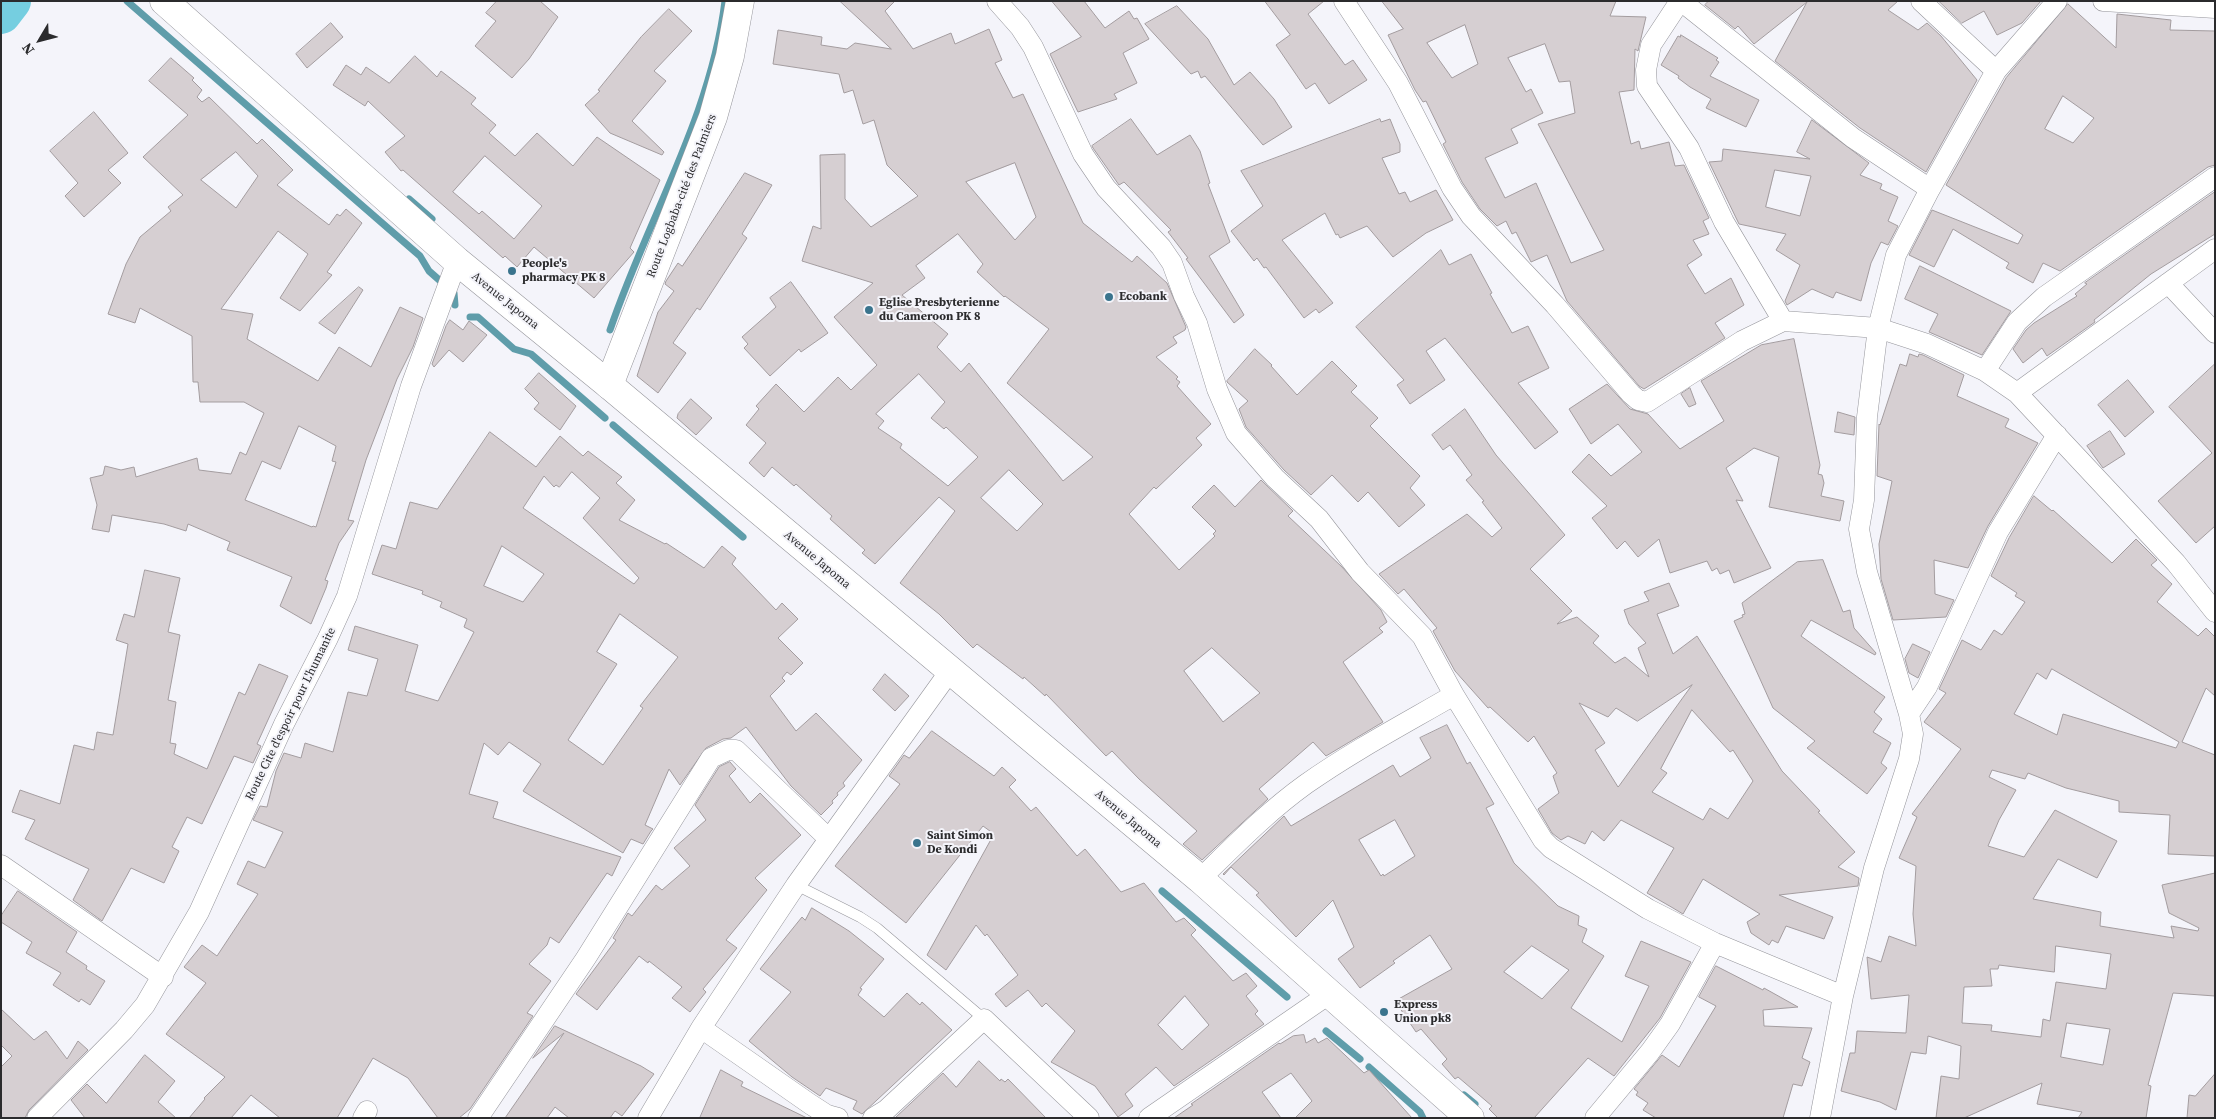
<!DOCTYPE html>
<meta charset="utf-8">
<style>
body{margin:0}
#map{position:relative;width:2216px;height:1119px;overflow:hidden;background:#f4f4fa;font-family:"Source Serif 4",serif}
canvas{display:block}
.frame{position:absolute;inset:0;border:2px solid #2b2b2d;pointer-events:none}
.north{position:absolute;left:15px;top:15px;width:50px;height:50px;-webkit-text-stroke:4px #f4f4fa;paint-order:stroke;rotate:233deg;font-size:14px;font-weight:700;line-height:20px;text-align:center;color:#2b2b2d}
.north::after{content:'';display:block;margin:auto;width:18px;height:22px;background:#2b2b2d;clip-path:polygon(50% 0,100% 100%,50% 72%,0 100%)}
</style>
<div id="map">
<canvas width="2216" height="1119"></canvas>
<div class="frame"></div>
<div class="north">N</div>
</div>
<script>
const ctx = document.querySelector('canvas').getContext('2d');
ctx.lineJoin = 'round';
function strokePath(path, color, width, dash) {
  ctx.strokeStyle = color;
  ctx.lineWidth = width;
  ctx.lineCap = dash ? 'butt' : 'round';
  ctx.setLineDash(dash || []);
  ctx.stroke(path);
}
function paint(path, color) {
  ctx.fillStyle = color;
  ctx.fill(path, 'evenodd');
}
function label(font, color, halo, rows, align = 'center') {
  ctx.font = font + ' "Source Serif 4",serif';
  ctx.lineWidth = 4;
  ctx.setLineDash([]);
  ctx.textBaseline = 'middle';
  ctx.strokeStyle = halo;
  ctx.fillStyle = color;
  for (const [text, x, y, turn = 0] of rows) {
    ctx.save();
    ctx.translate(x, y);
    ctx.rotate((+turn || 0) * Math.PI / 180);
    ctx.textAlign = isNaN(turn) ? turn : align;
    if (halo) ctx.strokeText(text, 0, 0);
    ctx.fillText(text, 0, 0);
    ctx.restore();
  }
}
strokePath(new Path2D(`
 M127,1L420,256L429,271L454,293L455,305
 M409,199L432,219
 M470,317H478L514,349L531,354L605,418
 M610,330C647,220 711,117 725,1
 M613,425L743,537
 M1162,891L1287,997
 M1326,1031L1360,1059
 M1369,1067L1420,1112L1423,1118
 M1464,1095L1475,1104`), '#5f9daa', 7);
strokePath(new Path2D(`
 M1,14L11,1`), '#75cee0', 40);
const building = new Path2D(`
 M497,1H540L558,17L529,59L512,78L475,46L496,21L486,13Z
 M840,1H895L885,11L913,49L951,33L955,44L989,29L1002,60L995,63L1013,98L1023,94L1083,223L1132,262L1137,256L1167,283L1186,327L1185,330L1173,337L1177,343L1156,357L1178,377L1176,379L1180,382L1177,386L1211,424L1196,438L1202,445L1156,489L1154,487L1129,514L1179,570L1215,536L1213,534L1216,531L1192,507L1214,485L1235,507L1261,480L1293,511L1288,516L1341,566L1381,610L1387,622L1379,628L1383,632L1343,662L1383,722L1326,756L1313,742L1259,789L1268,799L1202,860L1183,844L1197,831L1139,779L1112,751L1106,756L1046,694L1045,696L1024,677L1023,679L977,644L973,648L939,614L900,583L955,511L939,497L875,564L862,553L865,550L830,519L832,516L796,484L794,486L772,467L764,477L749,463L766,443L746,425L759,409L756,406L776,384L804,412L838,377L851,390L877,365L834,317L873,283L802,261L813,226L821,229L820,155L845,154V199L871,227L918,196L887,165L874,120L863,124L853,90L844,93L839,74L773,64L778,30L822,37L821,45L847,49L855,43L891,49ZM1015,163L1036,217L1015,240L966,182ZM958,234L983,264L977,272L1004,297L1005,296L1049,329L1007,383L1093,457L1063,481L969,363L961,372L937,347L948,334L902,295L925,278L916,266ZM919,374L945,402L931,418L944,429L946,427L978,457L948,486L900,448L902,444L878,428L884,421L876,414ZM1009,470L1043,504L1017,531L981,498ZM1212,648L1260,693L1223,722L1184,671Z
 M1052,1H1084L1105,28L1129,11L1134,19L1137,18L1149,39L1123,53L1137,83L1114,94L1117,99L1078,112L1050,54L1081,37Z
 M1265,1H1324L1308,14L1345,65L1353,60L1367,80L1329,104L1315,83L1306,89L1276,45L1290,35Z
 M1382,1H1616L1610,16L1646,17L1638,51L1635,49L1634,90L1619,92L1631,144L1639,141L1641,149L1669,142L1675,166L1684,165L1709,218L1703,221L1709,234L1693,240L1702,255L1687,265L1705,294L1731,278L1744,305L1715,323L1725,338L1644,389L1639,386L1567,301L1547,255L1531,262L1516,232L1512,234L1506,221L1497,226L1480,209L1462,182L1443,144L1446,142L1426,101L1423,102L1415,90L1388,35L1403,29ZM1465,25L1478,64L1452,78L1427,43ZM1545,44L1559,82L1570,81L1575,113L1538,124L1604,250L1571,263L1536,183L1505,198L1485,158L1518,143L1511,129L1543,113L1531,89L1526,92L1508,58Z
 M1709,1H1898L1888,10L1918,30L1927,23L1941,36L1977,80L1926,172L1860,128L1775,61L1807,2L1754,44L1738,26L1735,29L1705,5Z
 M1939,1H2041L2022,23L1997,35L1984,11L1962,23Z
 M2068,4L2116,48L2117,14L2171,20L2170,30L2215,31V165L2208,167L2060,271L2043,263L2033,283L2006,268L2009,263L1953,229L1934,267L1909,255L1932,210L2018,244L2023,235L1946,185L2006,78ZM2063,96L2094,118L2073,143L2045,129Z
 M1177,6L1208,39L1234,85L1250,72L1274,99L1292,127L1263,145L1205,76L1201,78L1198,71L1191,74L1145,24Z
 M669,9L692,31L654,71L666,81L632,121L664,152L662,155L610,133L585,105L600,91L598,90L641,37Z
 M331,23L343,37L307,68L296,54Z
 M1681,35L1718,58L1716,60L1719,62L1710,76L1759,100L1746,127L1706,108L1711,99L1690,87L1678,78L1679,76L1661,65L1678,36L1680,37Z
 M415,56L437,77L441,71L476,98L471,104L496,125L489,133L515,156L537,133L573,166L597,137L660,180L630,248L634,252L594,298L534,247L517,267L505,256L503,258L403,170L401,171L385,152L405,136L368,101L365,106L333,85L346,65L361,75L366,67L389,83ZM485,156L542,206L514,239L482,211L479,214L453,192Z
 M171,58L194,78L192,80L202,90L197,97L202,102L209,97L257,144L262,139L293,170L277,185L329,225L337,214L340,216L346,209L362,223L327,272L332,275L300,311L280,298L308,254L278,231L221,309L253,314L247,339L318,381L339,347L371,367L400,307L423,318L413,347L397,379L366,460L348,520L354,521L339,543L325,580L328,581L326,588L311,624L280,606L292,577L227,550L230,542L188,524L186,531L164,524L112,515L109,532L92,529L97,505L90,478L103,475L105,466L121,470L134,467L136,477L197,458L199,470L231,474L240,452L246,455L264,413L244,402H200L198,382H193L192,336L140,308L135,323L108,314L126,264L140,237L171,211L168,207L183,195L143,157L188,115L149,81ZM236,152L258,176L236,208L201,180ZM299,426L336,446L332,461L336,462L316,527L313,526L312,527L245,500L262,461L280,469Z
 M94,112L128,153L108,170L121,183L84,217L65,196L78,183L50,151Z
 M1131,119L1157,155L1190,135L1200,151L1210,183L1208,184L1230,242L1209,256L1244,315L1234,323L1186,259L1188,258L1168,232L1171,230L1124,182L1119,185L1093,148L1092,146Z
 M1380,119L1381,122L1390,119L1400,144V152L1382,158L1399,194L1405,192L1410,202L1436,190L1453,220L1426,233L1393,257L1367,226L1340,238L1338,234L1336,235L1325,213L1282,240L1333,303L1319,313L1316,309L1304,318L1266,267L1264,268L1257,258L1254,261L1231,231L1263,206L1241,171Z
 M1812,120L1869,163L1860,175L1882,184L1880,189L1898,197L1888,221L1898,226L1888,245L1881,242L1871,263L1861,301L1836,292L1833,298L1812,289L1787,305L1785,301L1800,265L1776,250L1786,234L1739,224L1709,162L1722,161L1723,149L1810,159L1797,152ZM1775,170L1811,176L1800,216L1766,207Z
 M745,173L772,185L742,234L747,238L700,310L697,308L673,343L686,353L658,393L637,376L658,312L674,291L665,284L666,281L678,263L682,266Z
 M2215,192V234L2151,274L2094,320L2095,322L2047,356L2042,348L2023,363L2013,349L2026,330L2034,323L2077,296L2075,294L2087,284L2085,283Z
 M1441,250L1449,265L1471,254L1492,293L1490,294L1512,333L1528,326L1549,368L1518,383L1558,432L1535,449L1445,338L1426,351L1445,380L1410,404L1397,385L1404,380L1356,327Z
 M1920,266L2011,311L1982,355L1929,332L1938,314L1905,299Z
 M791,282L828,333L801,352L799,349L770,376L744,348L748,344L742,337L776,307L770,298Z
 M359,287L363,290L335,334L319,323Z
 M450,320L463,330L469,321L487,335L463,362L449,350L434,367L432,364L446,326Z
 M1794,339L1820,465L1818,474L1822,475L1824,483L1821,496L1844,501L1840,521L1769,507L1779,457L1754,448L1726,468L1743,501L1736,500L1771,568L1734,583L1729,570L1720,574L1717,568L1712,571L1707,561L1670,573L1659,539L1638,557L1625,541L1617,549L1592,518L1607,506L1572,472L1589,454L1611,476L1642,452L1618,424L1591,444L1569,409L1607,384L1630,409L1648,414L1680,449L1724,421L1701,381L1761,345Z
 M1255,349L1272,365L1271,366L1297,395L1332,361L1357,386L1351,392L1378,418L1370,426L1420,476L1410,488L1425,505L1399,527L1368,492L1358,502L1332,475L1311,495L1284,470L1246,427L1239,409L1248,401L1227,382V381Z
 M1910,354L1918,357L1919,354L1923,355L1964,375L1957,396L2009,419L2005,427L2038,443L1988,526L1968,568L1934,560L1935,594L1954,600L1946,617L1893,620L1881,579L1879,544L1892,481L1877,476L1879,424L1880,425L1900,364L1906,366Z
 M2215,364V526L2196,543L2158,501L2212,453L2169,407Z
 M539,373L576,406L560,430L534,409L539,403L525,389Z
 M2128,380L2154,412L2125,437L2098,405Z
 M1690,388L1696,404L1689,407L1681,394Z
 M691,399L712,418L696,435L677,418L678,414Z
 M1465,409L1496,455L1565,535L1530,569L1572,611L1557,624L1577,617L1599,636L1593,643L1615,663L1625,657L1649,677L1638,648L1646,643L1629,624L1624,610L1649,601L1644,592L1669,583L1679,606L1657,614L1673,654L1697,636L1782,771L1820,811L1818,812L1855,852L1838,867L1859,878L1858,886L1779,895L1833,917L1824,939L1786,926L1778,943L1772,940L1769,945L1751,933L1747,922L1760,914L1703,879L1683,914L1673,908L1647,893L1674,848L1621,820L1604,841L1592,831L1585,844L1568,836L1561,840L1552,833L1538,809L1559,793L1553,776L1557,773L1534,736L1528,742L1490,707L1488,708L1455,671L1433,631L1437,628L1404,589L1398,594L1379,574L1467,514L1492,537L1502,528L1482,502L1484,501L1466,480L1472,475L1450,445L1443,450L1432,435ZM1692,685L1619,786L1618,787L1595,750L1605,743L1579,703L1608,717L1616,708L1637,721ZM1692,710L1730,752L1733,750L1753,781L1728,819L1710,808L1703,820L1652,792L1667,773L1661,769Z
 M1838,412L1855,417L1854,435L1835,432Z
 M2110,431L2125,454L2103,468L2087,446Z
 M490,432L536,467L560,436L583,456L588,451L622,477L616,483L635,500L619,520L665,544L666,543L704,568L722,546L736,558L732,564L776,610L782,603L798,619L778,638L803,663L791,675L787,672L782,678L785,681L770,696L796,731L816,713L862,760L843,783L845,786L837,793L838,795L832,801L833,803L821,815L791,786L746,727L731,738L723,739L706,748L680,785L669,769L645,825L653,829L651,831L643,844L631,839L623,853L523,791L541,764L509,742L498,755L484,743L469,794L498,802L493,818L621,857L612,876L607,873L559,943L550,937L547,945L529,964L551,981L527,1013L533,1016L470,1109L459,1118H438L408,1078L373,1058L337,1118H280L251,1095L231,1118H189L205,1099L204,1098L225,1077L166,1034L206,983L184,967L202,945L217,956L258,894L237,884L248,861L265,868L283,832L253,820L260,806L267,807L276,771L284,753L301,758L305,743L333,752L348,692L367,696L378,659L348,650L355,626L418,645L405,691L438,701L474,632L464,627L467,619L440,607L442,602L422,594L423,591L372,574L382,545L396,549L410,502L437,509ZM572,472L600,498L583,518L639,578L634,584L523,508L544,476L554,487L556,485L559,487ZM502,546L544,574L523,602L484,586ZM620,614L678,657L640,706L643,708L603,765L568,740L617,664L597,652Z
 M2034,496L2052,511L2053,510L2112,563L2136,539L2157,560L2151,565L2172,584L2157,602L2198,636L2206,628L2215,637V696L2206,688L2182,742L2215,755V856L2168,854L2170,815L2119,812V801L2066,788L2028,773L2025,779L1992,770L1989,777L2016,790L1999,820L1988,846L2024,857L2055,810L2117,841L2097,878L2058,859L2033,899L2101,912L2100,926L2174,938L2171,926L2198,931L2199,928L2169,913L2162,885L2215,873V996L2173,993L2148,1085L2151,1086L2146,1118H2078L2082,1112L2037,1104L2042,1083L1964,1118H1936L1941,1076L1959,1079L1961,1046L1928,1036L1926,1054L1911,1052L1896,1110L1880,1102L1841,1091L1850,1053H1855L1857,1031L1906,1033L1909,995L1871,999L1867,957L1881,962L1889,936L1916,946L1913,914L1916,866L1899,858L1917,817L1912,814L1961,749L1924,722L1946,693L1939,689L1962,640L1981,650L1994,630L2002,635L2025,602L2015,596L2017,593L1991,576L2009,538ZM2052,669L2179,742L2176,748L2063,714L2057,735L2014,714L2037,673L2046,679ZM2056,946L2111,954L2106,989L2056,982L2050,1021L2043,1019L2041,1037L1991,1031L1992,1025L1962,1023L1964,987L1992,986L1990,969H1998L1999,965L2054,972ZM2067,1023L2110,1029L2103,1065L2061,1057Z
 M1823,560L1843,612L1850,610L1854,628L1876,653L1875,655L1811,620L1801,636L1885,697L1874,712L1882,719L1873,732L1891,743L1881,763L1887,768L1867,794L1807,748L1815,741L1773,708L1734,621L1743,617L1742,615L1745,614L1742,603L1797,562Z
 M145,570L180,578L168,632L180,635L168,700L176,702L170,743L176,744L174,754L207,769L239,692L245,695L259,664L288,676L257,744L261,746L253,763L234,756L202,824L187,817L172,847L179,851L164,883L131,868L102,921L73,900L89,869L25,839L35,820L12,812L20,790L60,804L74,745L94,750L97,732L113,735L128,644L116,640L124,614L134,617Z
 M1913,644L1930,652L1918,678L1909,673L1905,659Z
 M885,674L909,696L895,711L873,690Z
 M1447,725L1467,764L1470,762L1494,804L1486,808L1514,863L1558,906L1579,916L1578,925L1587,929L1582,942L1604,956L1571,1008L1622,1042L1649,986L1625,976L1641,941L1691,962L1660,1018L1614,1076L1588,1058L1534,1118H1498L1489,1109L1492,1106L1458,1077L1455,1079L1442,1064L1447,1059L1421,1029L1416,1032L1395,1001L1452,969L1430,935L1393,961L1395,963L1360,988L1338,959L1354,947L1333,900L1296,937L1256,895L1259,893L1231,867L1224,875L1223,874L1284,816L1291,826L1393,765L1400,777L1431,758L1420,738ZM1395,820L1415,856L1384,876L1383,874L1381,876L1359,840ZM1532,946L1569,970L1542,999L1504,972Z
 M932,731L994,776L1002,767L1016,780L1009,787L1031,811L1036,807L1077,856L1085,849L1121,892L1144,883L1176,922L1184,918L1196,930L1191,935L1233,981L1246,973L1257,986L1246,996L1258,1011L1255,1014L1264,1024L1174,1086L1156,1067L1125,1094L1133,1106L1118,1117L1095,1086L1051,1062L1075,1031L1046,1003L1042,1007L1028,990L1006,1007L995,994L1018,975L987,934L985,936L976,925L946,970L927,955L994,834L983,826L906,923L835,866L900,784L889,776L904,755L909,758ZM1185,996L1209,1025L1182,1050L1158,1025Z
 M730,762L736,769L729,776L750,803L760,793L801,835L755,878L767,890L726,940L737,948L703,989L706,992L690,1012L672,998L682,987L649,961L648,963L639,956L597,1010L576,994L616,940L613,938L628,913L632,916L656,885L662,890L690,866L674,848L706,820L695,805L719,767Z
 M18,891L77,932L66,952L87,966L86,969L105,981L90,1005L81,999L79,1002L53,985L61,973L26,953L32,942L1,922V916Z
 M812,908L849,931L884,959L860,988L862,989L858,995L884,1017L907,993L920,1005L922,1002L952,1030L862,1114L853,1109L857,1101L826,1088L820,1096L792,1077L749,1041L791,992L760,969L802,917L805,920Z
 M1716,966L1763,990L1764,988L1798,1007L1763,1010L1764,1026L1812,1028L1802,1058L1810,1062L1802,1086L1793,1084L1783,1118H1656L1643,1110L1648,1103L1636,1095L1638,1092L1634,1089L1662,1055L1679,1067L1716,1006L1699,997Z
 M1,1009L34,1040L46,1031L67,1059L78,1041L88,1050L29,1110L25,1118H1V1067L12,1056L1,1045Z
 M555,1026L641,1066L654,1074L622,1116L615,1111L610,1118H569L555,1107L547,1118H505L564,1033L533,1058Z
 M1304,1035L1306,1043L1315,1038L1318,1043L1327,1038L1364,1073L1369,1070L1412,1118H1295L1312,1101L1291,1073L1262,1092L1281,1118H1174L1193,1105L1191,1104L1279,1043L1280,1044L1293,1036Z
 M145,1055L175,1081L158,1102L176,1118H85L71,1100L87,1084L106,1103Z
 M979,1061L1000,1081L1001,1079L1005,1082L1008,1079L1046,1118H895L943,1073L956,1087Z
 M721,1070L743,1082L741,1086L807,1118H700Z
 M2215,1074V1118H2187L2189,1095L2195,1096Z`);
paint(building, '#d6cfd2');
strokePath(building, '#a39c9f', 1);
const lane = new Path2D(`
 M796,885L860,917L877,928L984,1019`);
const street = new Path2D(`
 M997,1L1020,27L1033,47L1083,154L1106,188L1161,247L1172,263L1184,296L1197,323L1217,389L1236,433L1275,478L1319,519L1360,572L1422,636L1454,695L1543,840L1551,848L1648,909L1715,943L1843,996
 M1344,1L1398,83L1452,188L1471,216L1555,305L1631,394L1638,400L1647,402L1742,341L1783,321L1878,328L1927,344L1985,371L2017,393L2176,563L2215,612
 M1680,1L1651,45L1646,70L1647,86L1689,148L1724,222L1783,321
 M1681,1L1853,138L1930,189L1896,255L1878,328L1867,417L1864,500L1859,529L1867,572L1909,714L1913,734L1909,759L1874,868L1843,996L1820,1118
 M1921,1L1996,71
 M2103,1L2215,8
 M1930,189L1996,71L2057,1
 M2168,283L2215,333
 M1985,371L2017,322L2044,297L2215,177
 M2017,393L2215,249
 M1909,714L1927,687L1998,532L2057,435
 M1,865L163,977
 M1200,879C1234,846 1267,812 1306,784C1353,751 1404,724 1454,695
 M701,1028L810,1104L827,1115L838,1118
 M37,1118L124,1030L145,1005L199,912L284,724L328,638L347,596L411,386L457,261
 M363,1118L367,1111
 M478,1118L586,958L711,758L728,750H736L829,839
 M648,1118L701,1028L796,885L950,671
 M873,1118L886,1110L984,1019L1089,1118
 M1149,1118L1329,994
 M1595,1118L1650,1052L1670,1024L1715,943`);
const secondary = new Path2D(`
 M609,385L713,117L730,56L740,1`);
const primary = new Path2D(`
 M164,1L457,261L609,385L1200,879L1470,1118`);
strokePath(lane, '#95959b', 11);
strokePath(street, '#95959b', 21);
strokePath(secondary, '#95959b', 29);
strokePath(primary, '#95959b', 29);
strokePath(lane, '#fff', 10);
strokePath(street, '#fff', 20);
strokePath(secondary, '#fff', 28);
strokePath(primary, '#fff', 28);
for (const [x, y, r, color] of [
 [512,271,5,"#3a748d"],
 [1109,297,5,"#3a748d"],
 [869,310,5,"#3a748d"],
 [917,843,5,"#3a748d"],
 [1384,1012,5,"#3a748d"]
]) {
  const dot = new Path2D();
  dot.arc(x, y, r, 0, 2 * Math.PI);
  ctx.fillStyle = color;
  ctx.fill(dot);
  strokePath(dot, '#f4f4fa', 2);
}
label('12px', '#2b2b2d', '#f4f4fa', [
 ["Route Logbaba-cité des Palmiers",682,196,-69],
 ["Avenue Japoma",505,301,39],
 ["Avenue Japoma",817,560,40],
 ["Route Cite d'espoir pour L'humanite",291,714,-64],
 ["Avenue Japoma",1128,819,40]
]);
label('bold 12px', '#2b2b2d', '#f4f4fa', [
 ["People's",522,264],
 ["pharmacy PK 8",522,278],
 ["Ecobank",1119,297],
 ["Eglise Presbyterienne",879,303],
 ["du Cameroon PK 8",879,317],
 ["Saint Simon",927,836],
 ["De Kondi",927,850],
 ["Express",1394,1005],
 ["Union pk8",1394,1019]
], 'left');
</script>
